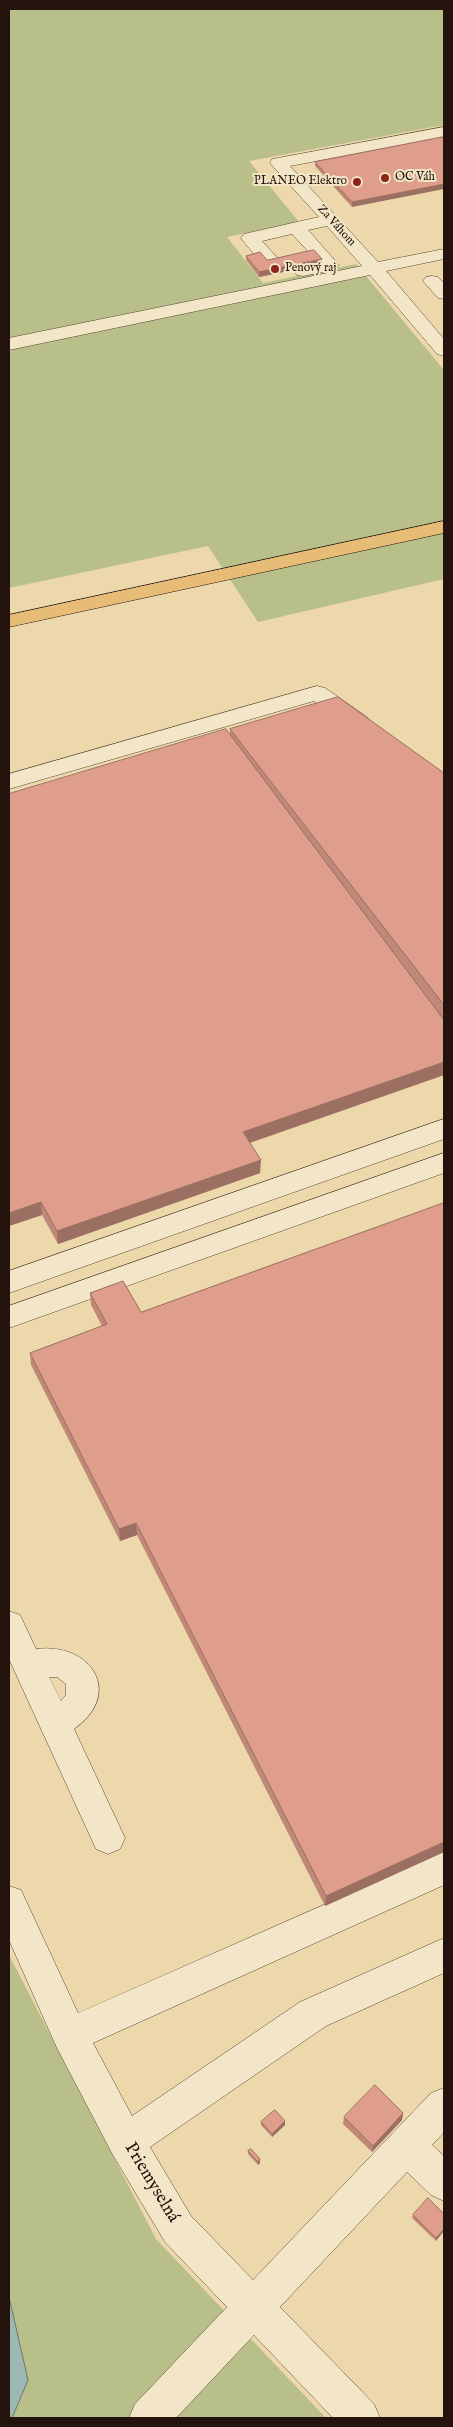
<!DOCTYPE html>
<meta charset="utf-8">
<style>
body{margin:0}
#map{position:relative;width:453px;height:2427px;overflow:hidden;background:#edd8ab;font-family:"IM FELL English",serif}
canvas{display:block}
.frame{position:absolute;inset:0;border:10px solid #23130c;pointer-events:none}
</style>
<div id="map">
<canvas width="453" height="2427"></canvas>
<div class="frame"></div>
</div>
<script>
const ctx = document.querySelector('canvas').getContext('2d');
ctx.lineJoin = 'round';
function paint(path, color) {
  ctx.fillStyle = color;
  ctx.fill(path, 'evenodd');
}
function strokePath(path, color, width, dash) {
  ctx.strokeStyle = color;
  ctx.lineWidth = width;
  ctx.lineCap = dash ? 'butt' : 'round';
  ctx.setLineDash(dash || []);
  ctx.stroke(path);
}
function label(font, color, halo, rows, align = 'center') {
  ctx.font = font + ' "IM FELL English",serif';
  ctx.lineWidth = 4;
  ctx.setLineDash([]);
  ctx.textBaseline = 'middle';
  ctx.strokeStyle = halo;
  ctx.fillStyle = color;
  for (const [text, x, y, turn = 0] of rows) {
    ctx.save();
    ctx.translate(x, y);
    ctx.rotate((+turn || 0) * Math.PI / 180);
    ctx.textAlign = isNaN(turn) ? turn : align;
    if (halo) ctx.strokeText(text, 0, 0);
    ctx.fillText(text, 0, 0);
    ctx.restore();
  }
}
paint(new Path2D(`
 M9,9H444V125L249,161L299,222L227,237L263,283L356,264L444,370V579L258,622L208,546L9,588Z
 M9,1955L156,2239L326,2418H9Z`), '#b8bf89');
const water = new Path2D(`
 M9,2297L28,2380L12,2418H9Z`);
paint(water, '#9db8b3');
strokePath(water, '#6c7670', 1);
const minor = new Path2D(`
 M444,127V137L290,166L378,262L444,249V259L386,271L444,339V356L437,354L370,275L9,350V338L362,266L327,226L308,230L339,265L336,269L303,276L297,275L294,271L297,267L318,262L292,234L262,241L283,264L280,268C264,272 254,253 244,242L241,238L244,234L319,217L270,163L272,159L278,158Z
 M432,276L438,277L444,283V299L438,298L423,281L426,277Z
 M317,686L325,688L367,717L370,722L367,727C348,732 329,712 314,701L9,789V774Z
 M444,1119V1139L9,1293V1271Z
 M444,1153V1173L9,1328V1306Z
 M9,1611L20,1615L36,1649C92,1642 124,1694 74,1729L125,1838L120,1849L108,1854L96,1849L9,1659ZM49,1677H57L66,1684V1695L61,1701Z
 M444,1852V1885L93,2043L132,2116L300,2002L444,1938V1973L326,2026L150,2147L191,2216L253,2280L431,2093L444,2088V2132L432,2145L444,2156V2201L431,2195L407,2172L280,2307L374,2404L380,2418H333L254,2335L176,2418H129L135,2404L227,2307L165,2242L113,2155L57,2048L9,1940V1886L21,1890L78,2013Z`);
const major = new Path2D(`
 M444,521V533L9,627V615Z`);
strokePath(minor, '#564434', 1);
strokePath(major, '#23130c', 1);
paint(minor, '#f3e6c8');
paint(major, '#e6bc76');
paint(new Path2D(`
 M444,137L352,207L315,166V162Z
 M246,256L267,260L322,264L259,277L246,260Z
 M230,729L444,773V1075L250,1143L260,1173L58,1244L42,1215L9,1226V794L230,734Z
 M444,1203V1852L325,1906L137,1535L120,1541L31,1365L30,1353L102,1326L91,1305L90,1293L141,1312Z
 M403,2113L402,2120L372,2152L343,2124L344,2117Z
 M261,2122L285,2125L272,2137L261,2125Z
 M248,2151L260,2163L258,2165L248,2154Z
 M444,2214L436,2241L412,2218L413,2215Z`), '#bf8878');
paint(new Path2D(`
 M444,184V189L352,207V202Z
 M322,259V264L259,277V272Z
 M444,1062V1075L243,1145V1132Z
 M261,1160L260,1173L58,1244L57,1231Z
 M41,1202L42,1215L9,1226V1213Z
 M136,1523L137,1535L120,1541L119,1529Z
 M444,1842V1852L325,1906L326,1896Z
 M403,2113L402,2120L372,2152L373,2146Z
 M285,2121V2125L272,2137V2134Z
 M260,2159V2163L258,2165V2162Z
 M444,2229V2231L436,2241V2238Z`), '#9b6f61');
const building = new Path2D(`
 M444,137V184L352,202L315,162Z
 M314,250L322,259L259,272L246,256L260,252L267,260Z
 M338,697L444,773V1005L230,729Z
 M226,729L444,1020V1062L243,1132L261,1160L57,1231L41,1202L9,1213V794Z
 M444,1203V1842L326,1896L136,1523L119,1529L30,1353L107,1324L90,1293L123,1281L141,1312Z
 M375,2085L403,2113L373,2146L344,2117Z
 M275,2110L285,2121L272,2134L261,2122Z
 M251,2149L260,2159L258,2162L248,2151Z
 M428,2198L444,2214V2229L436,2238L413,2215Z`);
paint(building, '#de9e8b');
strokePath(building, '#9b6f61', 1);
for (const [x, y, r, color] of [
 [385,178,5,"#8f2418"],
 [357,182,5,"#8f2418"],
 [275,269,5,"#8f2418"]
]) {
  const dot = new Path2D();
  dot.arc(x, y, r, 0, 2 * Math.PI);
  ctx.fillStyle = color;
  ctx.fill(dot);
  strokePath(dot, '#f3e6c8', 2);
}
label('12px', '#23130c', '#f3e6c8', [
 ["OC Váh",395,178],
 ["PLANEO Elektro",347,182,"right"],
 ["Penový raj",285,269]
], 'left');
label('12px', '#23130c', '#f3e6c8', [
 ["Za Váhom",336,226,48]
]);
label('18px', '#23130c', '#f3e6c8', [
 ["Priemyselná",151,2183,59]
]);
</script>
